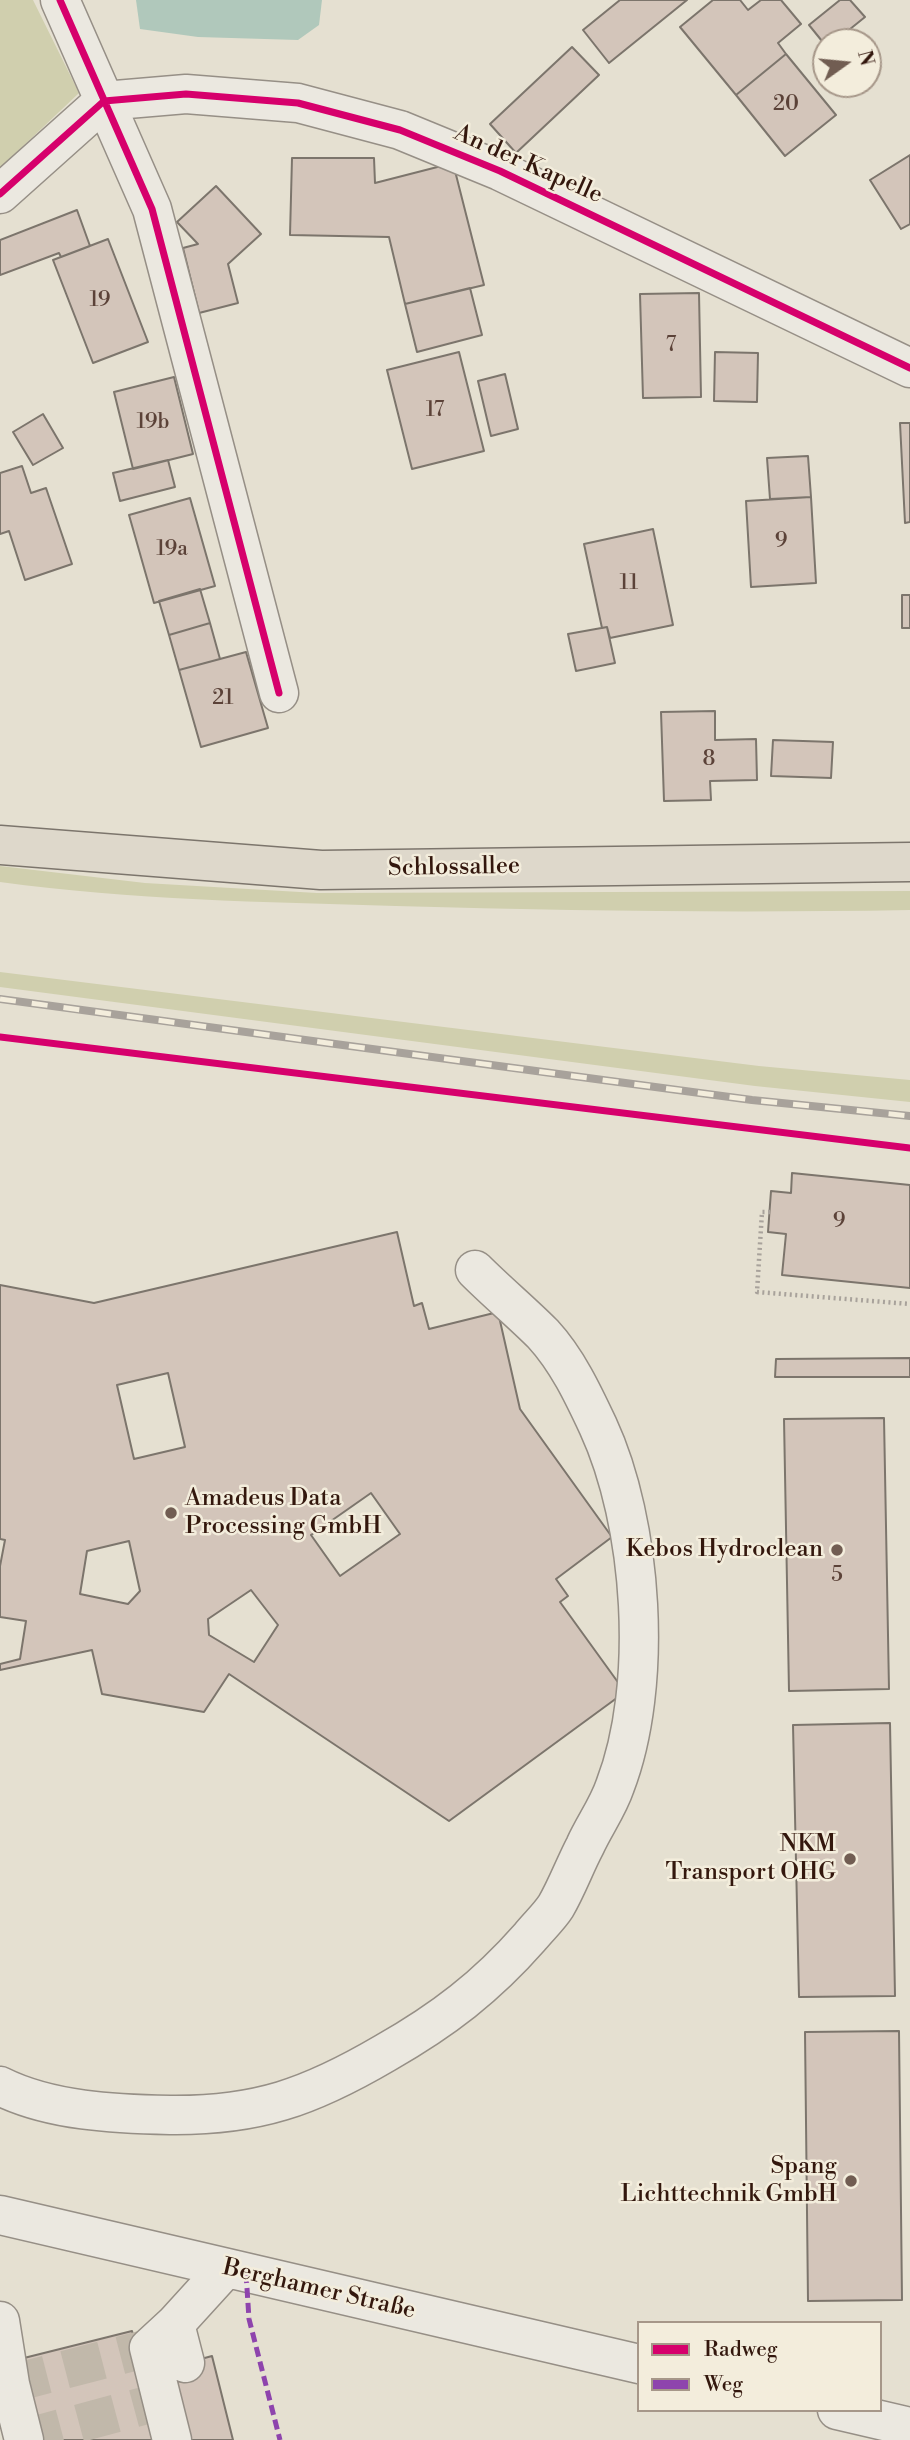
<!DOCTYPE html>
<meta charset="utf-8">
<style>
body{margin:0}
#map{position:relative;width:910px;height:2440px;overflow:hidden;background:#e5e0d1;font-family:"Libre Bodoni",serif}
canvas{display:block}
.legend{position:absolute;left:637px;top:2321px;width:245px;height:91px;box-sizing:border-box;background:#f3eddc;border:2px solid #a69789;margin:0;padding:9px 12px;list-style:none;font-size:21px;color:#33170d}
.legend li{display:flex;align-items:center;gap:14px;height:35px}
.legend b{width:35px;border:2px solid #a69789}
.north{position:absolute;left:812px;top:28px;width:70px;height:70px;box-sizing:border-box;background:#f3eddc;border:2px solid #a69789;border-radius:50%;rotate:75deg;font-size:19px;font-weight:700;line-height:28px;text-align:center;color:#33170d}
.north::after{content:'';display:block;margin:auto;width:24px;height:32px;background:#715d52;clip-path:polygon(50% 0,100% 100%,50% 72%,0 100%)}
</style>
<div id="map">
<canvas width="910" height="2440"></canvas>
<ul class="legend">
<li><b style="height:9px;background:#d6006c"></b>Radweg</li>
<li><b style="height:9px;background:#8e44ad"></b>Weg</li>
</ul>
<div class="north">N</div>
</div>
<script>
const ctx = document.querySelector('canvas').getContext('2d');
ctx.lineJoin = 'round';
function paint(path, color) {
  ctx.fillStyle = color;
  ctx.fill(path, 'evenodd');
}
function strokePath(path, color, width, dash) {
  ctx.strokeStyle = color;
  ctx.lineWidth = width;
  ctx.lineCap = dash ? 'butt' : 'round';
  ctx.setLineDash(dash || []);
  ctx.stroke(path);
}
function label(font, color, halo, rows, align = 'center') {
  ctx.font = font + ' "Libre Bodoni",serif';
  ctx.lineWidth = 5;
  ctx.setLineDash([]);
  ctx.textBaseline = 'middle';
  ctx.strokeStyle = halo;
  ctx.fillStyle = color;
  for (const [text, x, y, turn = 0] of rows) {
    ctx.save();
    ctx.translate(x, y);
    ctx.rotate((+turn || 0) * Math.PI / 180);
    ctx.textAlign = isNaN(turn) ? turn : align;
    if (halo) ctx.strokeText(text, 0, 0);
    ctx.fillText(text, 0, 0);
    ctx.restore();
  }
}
paint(new Path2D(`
 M0,0H33L79,93L0,168Z
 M0,866L145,883L317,893L910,891V910C738,913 568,911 396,906C263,902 132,900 0,882Z
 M0,972L759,1066L910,1080V1102L755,1086L0,987Z`), '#d0cfae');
paint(new Path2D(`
 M136,0H322L319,25L298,40L198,37L140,29Z`), '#b0c8bb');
const building = new Path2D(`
 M620,0H687L609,63L583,30Z
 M713,0H740L748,10L761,0H781L801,24L778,43L786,54L736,95L680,27Z
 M840,0H850L865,17L834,42H826V46L809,25Z
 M572,47L599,75L516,153L490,124Z
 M786,54L836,115L785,156L736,95Z
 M910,155V224L901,229L870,180Z
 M292,158H374L375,183L453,163L484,285L405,304L389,237L290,235Z
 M216,186L261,234L228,264L238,303L199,313L183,248L198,244L177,222Z
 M77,210L90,246L61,257L59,253L0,275V240Z
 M108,239L148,342L93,363L53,260Z
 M470,288L482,335L417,352L405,304Z
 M699,293L701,397L643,398L640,294Z
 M459,352L484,451L412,469L387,370Z
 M715,352L758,353L757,402L714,401Z
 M505,374L518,429L491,436L478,381Z
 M174,377L193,454L133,469L114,392Z
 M43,414L63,448L33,465L13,432Z
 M900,423H910V522L905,523Z
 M808,456L811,497L770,499L767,458Z
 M168,460L175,487L120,501L113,473Z
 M22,466L31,493L46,488L72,564L25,580L9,531L0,534V473Z
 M811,497L816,583L751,587L746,501Z
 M190,498L215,586L154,603L129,515Z
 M653,529L673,625L610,638L607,627L602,628L584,544Z
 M200,589L210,623L169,635L159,601Z
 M902,595H910V628H902Z
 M210,623L220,659L179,670L169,635Z
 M607,627L615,663L576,671L568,634Z
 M246,652L268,728L201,747L179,670Z
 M715,711V740L756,739L757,780L710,781L711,800L664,801L661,712Z
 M773,740L833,742L831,778L771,776Z
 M792,1173L910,1185V1288L782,1275L786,1234L768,1232L771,1191L791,1193Z
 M397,1232L414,1306L422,1303L429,1329L498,1312L520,1409L612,1537L556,1579L568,1596L560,1602L625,1692L449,1821L229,1674L204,1712L102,1694L92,1650L0,1670V1664L20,1659L26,1621L0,1617V1566L5,1540L0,1539V1285L94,1303ZM168,1373L185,1447L134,1459L117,1385ZM371,1493L400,1534L340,1576L311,1535ZM129,1541L140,1591L128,1604L80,1594L87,1551ZM251,1590L278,1625L254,1662L209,1635L208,1619Z
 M910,1358V1377H775L776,1359Z
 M884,1418L889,1689L789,1691L784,1419Z
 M890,1723L895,1996L799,1997L793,1725Z
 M899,2031L902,2300L808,2301L805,2032Z
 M132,2331L160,2440H36L16,2360Z
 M212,2356L233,2440H182L164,2369Z`);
paint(building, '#d3c5ba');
strokePath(building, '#7c756c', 2);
strokePath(new Path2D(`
 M10,2384L149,2348
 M24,2438L162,2401`), '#c1b8aa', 38, [38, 19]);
const minor = new Path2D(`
 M60,0L152,209L279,693
 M0,194L104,101L186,94L298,103L400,130L500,171L910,368
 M0,2086C50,2111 115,2114 170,2115C257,2116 310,2097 385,2053C443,2020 486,1987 530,1937C538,1927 549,1917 556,1906C567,1887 575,1865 585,1846C594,1826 608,1807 615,1786C654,1685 643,1523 598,1426C583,1394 567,1360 543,1334C521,1312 497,1292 475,1270
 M0,2215L639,2364
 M0,2321L10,2384L24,2440
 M175,2324L185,2363
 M837,2410L910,2427
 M172,2440L149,2348L175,2324L226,2268`);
const major = new Path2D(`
 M0,845L321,870L910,862`);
strokePath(minor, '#968f86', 41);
strokePath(major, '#7c756c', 41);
strokePath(new Path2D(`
 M770,1212H762L757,1292L910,1304`), '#a8a29b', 4.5, [2, 3.5]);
strokePath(minor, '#ebe8e0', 38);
strokePath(major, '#ded8cb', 38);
const rail = new Path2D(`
 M0,999L752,1100L910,1116`);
strokePath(rail, '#a8a29b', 8);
strokePath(rail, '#f3eddc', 5, [16]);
strokePath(new Path2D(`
 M246,2273L249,2319L280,2440`), '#8e44ad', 5, [10, 5]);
strokePath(new Path2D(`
 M60,0L152,209L279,693
 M0,194L104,101L186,94L298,103L400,130L500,171L910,368
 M0,1037L910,1148`), '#d6006c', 7);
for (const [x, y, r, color] of [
 [171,1513,7,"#715d52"],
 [837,1550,7,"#715d52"],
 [850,1859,7,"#715d52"],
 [851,2181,7,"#715d52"]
]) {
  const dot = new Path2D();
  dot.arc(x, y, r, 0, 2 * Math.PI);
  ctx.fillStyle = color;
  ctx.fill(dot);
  strokePath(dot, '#f3eddc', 2.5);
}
label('21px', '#5b4238', null, [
 ["20",786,105],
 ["19",100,301],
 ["7",671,346],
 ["17",435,411],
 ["19b",153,423],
 ["9",781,542],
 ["19a",172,550],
 ["11",629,584],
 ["21",223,699],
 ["8",709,760],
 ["9",839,1222],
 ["5",837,1576]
]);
label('24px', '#33170d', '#f3eddc', [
 ["An der Kapelle",528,165,24],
 ["Schlossallee",454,868,-1],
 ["Berghamer Straße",319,2290,13]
]);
label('24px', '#33170d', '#f3eddc', [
 ["Amadeus Data",185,1499,"left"],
 ["Processing GmbH",185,1527,"left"],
 ["Kebos Hydroclean",823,1550],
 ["NKM",836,1845],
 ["Transport OHG",836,1873],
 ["Spang",837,2167],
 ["Lichttechnik GmbH",837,2195]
], 'right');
</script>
